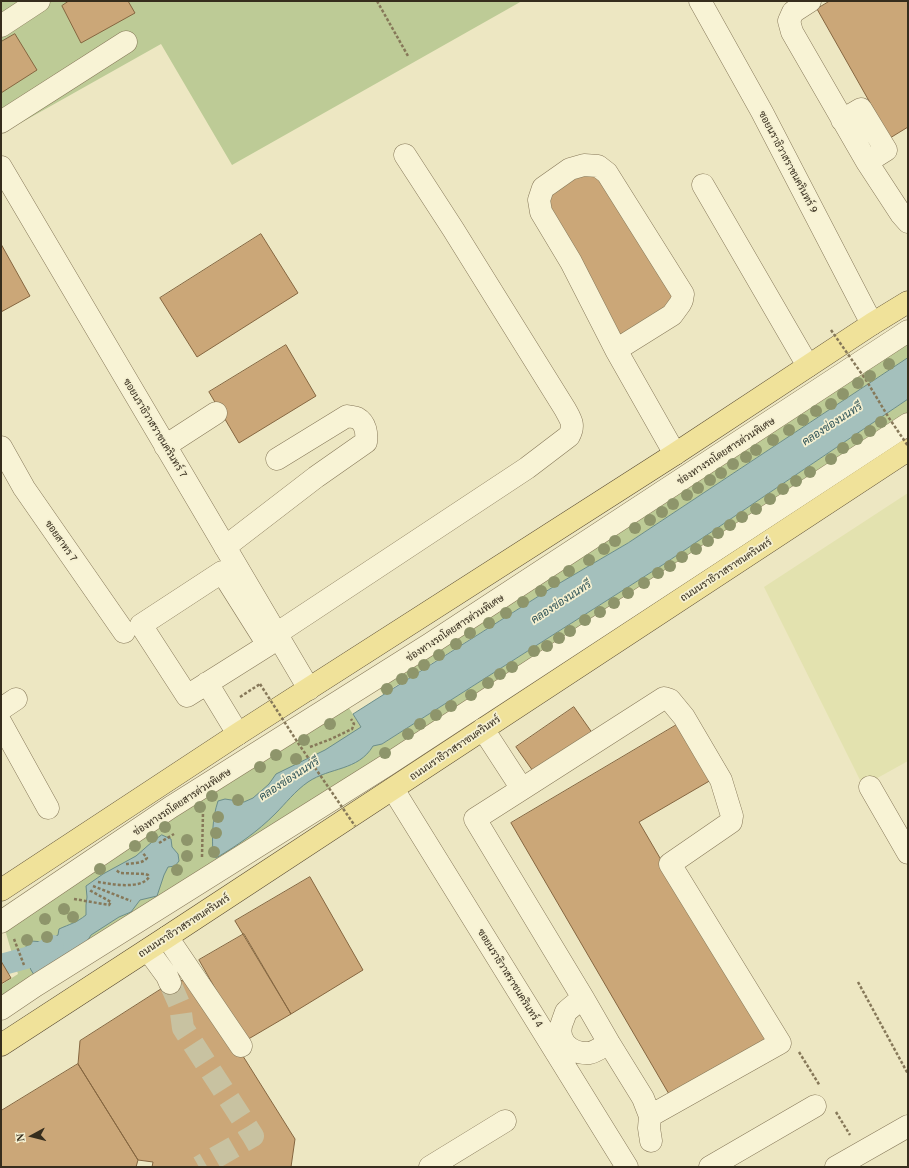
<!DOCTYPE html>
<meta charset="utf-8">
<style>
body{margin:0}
#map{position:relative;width:909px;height:1168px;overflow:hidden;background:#ede7c2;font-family:Georgia,serif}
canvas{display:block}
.frame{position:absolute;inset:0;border:2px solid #362d1d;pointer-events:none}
.north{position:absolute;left:12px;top:1116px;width:40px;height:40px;-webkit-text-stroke:3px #f5f0d1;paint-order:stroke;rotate:263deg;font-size:11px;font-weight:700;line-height:16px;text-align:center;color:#362d1d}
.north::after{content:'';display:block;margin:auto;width:14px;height:18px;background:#362d1d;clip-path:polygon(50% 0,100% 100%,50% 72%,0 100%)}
</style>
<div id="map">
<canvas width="909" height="1168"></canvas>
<div class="frame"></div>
<div class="north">N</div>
</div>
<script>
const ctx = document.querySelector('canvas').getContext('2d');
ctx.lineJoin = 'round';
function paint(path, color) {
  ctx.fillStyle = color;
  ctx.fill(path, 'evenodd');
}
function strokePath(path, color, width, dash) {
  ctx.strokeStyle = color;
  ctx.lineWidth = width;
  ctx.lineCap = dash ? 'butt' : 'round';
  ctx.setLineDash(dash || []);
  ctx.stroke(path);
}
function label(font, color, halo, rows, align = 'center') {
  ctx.font = font + ' Georgia,Sarabun,serif';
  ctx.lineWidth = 3.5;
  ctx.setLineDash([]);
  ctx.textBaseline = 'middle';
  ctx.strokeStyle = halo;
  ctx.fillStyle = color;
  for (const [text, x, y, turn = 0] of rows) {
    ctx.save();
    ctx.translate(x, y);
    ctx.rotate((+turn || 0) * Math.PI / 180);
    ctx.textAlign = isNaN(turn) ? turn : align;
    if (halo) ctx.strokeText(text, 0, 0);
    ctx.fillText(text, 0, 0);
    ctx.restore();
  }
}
paint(new Path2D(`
 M908,493V761L863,786L764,587Z`), '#e3e2af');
paint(new Path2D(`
 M1,1H522L232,165L161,44L1,134Z
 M908,338V358L628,543L553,587L383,694L378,686Z
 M908,399V413L1,1007V985L18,974L3,923L345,702L373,745L382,744L664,564Z`), '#bdcb96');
const water = new Path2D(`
 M908,358V399L664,564L382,744L373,746C358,771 330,767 308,782C295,791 286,803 275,814C257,832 238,845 216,858L213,856C212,837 212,819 218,801L225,799L244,802L253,798L269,784L276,774L325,750L361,727L353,714L553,587L628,543Z
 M162,835L171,839L172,847L178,854L179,861L175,866L168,867L164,875L157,896L140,900L131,912L119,917L91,935L86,943L36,978L31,970L23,950L31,941L44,942L51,939L58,935L59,929C70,924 76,923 86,915V905L87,897L86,886L103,874L136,856L152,842Z`);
paint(water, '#a4c0bc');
strokePath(water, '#6b8d8a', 1);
strokePath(new Path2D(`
 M4,964L37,955L53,946`), '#a4c0bc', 22);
const building = new Path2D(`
 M69,1H128L135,13L81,43L62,6Z
 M830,1H908V127L890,138L817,9Z
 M15,34L37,70L1,93V42Z
 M572,172L603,176L678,297L617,342L545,203Z
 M261,234L298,293L197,357L160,298Z
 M1,244L30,296L1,312Z
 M286,345L316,396L239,443L209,392Z
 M574,707L593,734L535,774L516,747Z
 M685,720L718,776L639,822L769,1045L673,1101L511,823Z
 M310,877L363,970L291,1014L235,921Z
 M244,934L291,1014L245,1041L199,960Z
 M1,961L11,978L1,984Z
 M177,979L199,986L295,1139L291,1167H152L153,1162L138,1160L78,1064L80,1041Z
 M78,1064L138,1160L136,1167H1V1111Z`);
paint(building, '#cba778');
strokePath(building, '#856640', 1);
strokePath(new Path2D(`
 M170,983L180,1006L183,1028L253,1136L199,1167`), '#c8c2a1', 22, [22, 11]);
const minor = new Path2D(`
 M700,1L762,112L872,324
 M810,1L793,12L789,21L792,32L867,162L901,214L908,222
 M1,26L39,1
 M842,120L861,109L886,150L867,162
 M1,122L126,42
 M584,165L598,166L607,173L683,294L682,300L680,304L672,315L616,350L571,262L541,212L539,200L543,188L570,169Z
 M1,167L309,689
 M703,185L808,366
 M616,350L675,454
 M165,446L216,413
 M1,447L24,488L124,632
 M225,547L316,477L366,442C367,434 366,423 357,418C355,417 350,417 347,416L277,459
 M222,572L268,645L187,696L141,625Z
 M276,634L527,468L569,436C575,425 571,420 565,409L453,229L405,155
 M207,683L238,734
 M1,709L16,699
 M1,723L48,808
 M483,729L522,789L475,819L583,998L609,1043L643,1098L650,1116L649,1128L651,1141
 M870,787L908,853
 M393,789L627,1167
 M522,789L664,698L670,700L684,717L721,780L732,816L731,822L670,864L780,1043L650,1116
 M1,922L171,807L430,644L908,331
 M167,937L241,1046
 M148,950L167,976L170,983
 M583,998C578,1002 571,1007 566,1012C565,1014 564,1018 563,1020C554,1040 570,1054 589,1053C596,1052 603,1046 609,1043
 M1,1009L35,986L387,765L908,424
 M430,1167L505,1121
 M710,1167L815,1106
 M836,1167L908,1126`);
const major = new Path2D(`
 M1,890L238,734L675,454L872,324L908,302
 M1,1045L167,937L908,450`);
strokePath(minor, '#867859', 23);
strokePath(major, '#54452e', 23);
strokePath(new Path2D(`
 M377,1L408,56
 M240,697L260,684
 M310,747L331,739L352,729L354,724L351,719
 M159,843L174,834
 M202,857L203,812
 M126,864C133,863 142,864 147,858L142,852
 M98,882C111,884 141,890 149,877L148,875L145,874L120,873L116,870
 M93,886L131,901
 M74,899L109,905L111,902L91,891L89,889
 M14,939L24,965
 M858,982L908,1074
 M799,1052L820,1086
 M836,1112L850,1135`), '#867859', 2.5, [3, 2]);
strokePath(minor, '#f8f3d5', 22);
strokePath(major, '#f0e29a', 22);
strokePath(new Path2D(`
 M831,330L866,380L889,418L908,446
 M260,684L298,743L355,826`), '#867859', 2.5, [3, 2]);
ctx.fillStyle = '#8e956b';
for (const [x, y] of [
 [889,364],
 [870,376],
 [858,383],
 [843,394],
 [831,404],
 [816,411],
 [803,420],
 [881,422],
 [789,430],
 [870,431],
 [857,439],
 [773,440],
 [843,448],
 [756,450],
 [746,457],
 [831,459],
 [733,464],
 [810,472],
 [721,473],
 [710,480],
 [796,481],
 [698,488],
 [783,489],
 [687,495],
 [770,499],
 [673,504],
 [756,509],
 [662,512],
 [742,517],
 [650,520],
 [730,525],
 [635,528],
 [718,533],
 [615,541],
 [708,541],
 [604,549],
 [696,549],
 [682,557],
 [589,560],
 [670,566],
 [569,571],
 [658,573],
 [554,582],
 [644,583],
 [541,591],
 [628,593],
 [523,602],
 [614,603],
 [600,612],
 [506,613],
 [585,620],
 [489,623],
 [570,631],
 [470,633],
 [559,638],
 [456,644],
 [547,646],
 [534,651],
 [439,655],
 [424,665],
 [512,667],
 [413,673],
 [500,674],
 [402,679],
 [488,683],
 [387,689],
 [471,695],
 [451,706],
 [436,715],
 [330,724],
 [420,724],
 [408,734],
 [304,740],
 [385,753],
 [276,755],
 [296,759],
 [260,767],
 [212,796],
 [238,800],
 [200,807],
 [218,817],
 [165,827],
 [216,833],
 [152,837],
 [187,840],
 [135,846],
 [214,852],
 [187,856],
 [100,869],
 [177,870],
 [64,909],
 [73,917],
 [45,919],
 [47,937],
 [27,940]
]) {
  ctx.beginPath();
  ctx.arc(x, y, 6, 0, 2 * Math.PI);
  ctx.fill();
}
label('10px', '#362d1d', '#f5f0d1', [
 ["ซอยนราธิวาสราชนครินทร์ 9",788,162,62],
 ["ซอยนราธิวาสราชนครินทร์ 7",155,428,59],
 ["ช่องทางรถโดยสารด่วนพิเศษ",726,451,-33],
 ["ซอยสาทร 7",61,541,55],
 ["ถนนนราธิวาสราชนครินทร์",726,570,-33],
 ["ช่องทางรถโดยสารด่วนพิเศษ",455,628,-33],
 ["ถนนนราธิวาสราชนครินทร์",455,748,-34],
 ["ช่องทางรถโดยสารด่วนพิเศษ",182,802,-33],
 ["ถนนนราธิวาสราชนครินทร์",184,926,-33],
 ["ซอยนราธิวาสราชนครินทร์ 4",510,978,58]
]);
label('italic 11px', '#2d5256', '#f5f0d1', [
 ["คลองช่องนนทรี",832,424,-33],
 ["คลองช่องนนทรี",561,602,-33],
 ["คลองช่องนนทรี",289,779,-33]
]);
</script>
